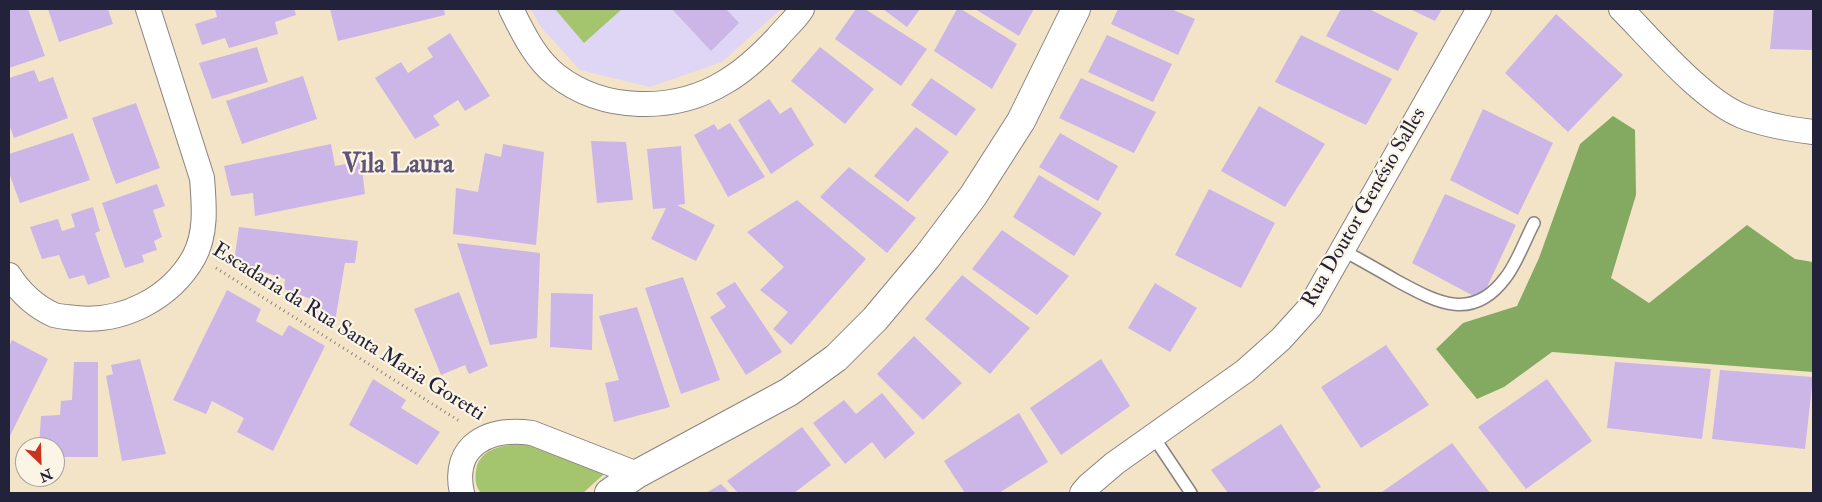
<!DOCTYPE html>
<meta charset="utf-8">
<style>
body{margin:0}
#map{position:relative;width:1822px;height:502px;overflow:hidden;background:#f3e4c7;font-family:"IM FELL Double Pica",serif}
canvas{display:block}
.frame{position:absolute;inset:0;border:10px solid #22223b;pointer-events:none}
.north{position:absolute;left:15px;top:437px;width:50px;height:50px;box-sizing:border-box;background:#fcf5e5;border:1px solid #a5a1a1;border-radius:50%;rotate:156deg;font-size:14px;font-weight:700;line-height:20px;text-align:center;color:#22223b}
.north::after{content:'';display:block;margin:auto;width:18px;height:22px;background:#c8321e;clip-path:polygon(50% 0,100% 100%,50% 72%,0 100%)}
</style>
<div id="map">
<canvas width="1822" height="502"></canvas>
<div class="frame"></div>
<div class="north">N</div>
</div>
<script>
const ctx = document.querySelector('canvas').getContext('2d');
ctx.lineJoin = 'round';
function paint(path, color) {
  ctx.fillStyle = color;
  ctx.fill(path, 'evenodd');
}
function strokePath(path, color, width, dash) {
  ctx.strokeStyle = color;
  ctx.lineWidth = width;
  ctx.lineCap = dash ? 'butt' : 'round';
  ctx.setLineDash(dash || []);
  ctx.stroke(path);
}
function label(font, color, halo, rows, align = 'center') {
  ctx.font = font + ' "IM FELL Double Pica",serif';
  ctx.lineWidth = 4.5;
  ctx.setLineDash([]);
  ctx.textBaseline = 'middle';
  ctx.strokeStyle = halo;
  ctx.fillStyle = color;
  for (const [text, x, y, turn = 0] of rows) {
    ctx.save();
    ctx.translate(x, y);
    ctx.rotate((+turn || 0) * Math.PI / 180);
    ctx.textAlign = isNaN(turn) ? turn : align;
    if (halo) ctx.strokeText(text, 0, 0);
    ctx.fillText(text, 0, 0);
    ctx.restore();
  }
}
paint(new Path2D(`
 M531,9H781L722,62L650,87L580,70L541,27Z`), '#dfd5f5');
paint(new Path2D(`
 M555,9H622L584,43Z
 M525,444L604,474L583,493H481C475,486 475,479 476,470C480,447 505,445 525,444Z`), '#a4c46d');
paint(new Path2D(`
 M1613,116L1635,130L1636,195L1611,278L1649,303L1747,225L1795,259L1813,262V372L1552,352L1504,387L1477,399L1436,349L1463,323L1517,306L1539,258L1580,144Z`), '#83aa60');
paint(new Path2D(`
 M9,9H28L45,56L9,68Z
 M48,9H108L113,24L59,42Z
 M215,9H294L296,15L275,22L278,34L229,48L225,38L202,45L195,24L217,17Z
 M330,9H444L445,15L338,41Z
 M672,9H726L739,23L711,51Z
 M856,9H865L927,49L901,86L835,39Z
 M883,9H920L907,27Z
 M957,9H961L1017,44L992,89L934,51Z
 M975,9H1034L1019,36Z
 M1118,9H1171L1195,19L1178,55L1111,24Z
 M1341,9H1369L1418,33L1398,71L1326,36Z
 M1410,9H1442L1435,21Z
 M1774,9H1813V50L1770,49Z
 M1556,14L1623,75L1568,132L1505,73Z
 M450,33L490,96L465,111L458,100L433,116L440,125L415,139L375,78L401,62L408,73L433,57L427,48Z
 M1107,35L1172,64L1153,102L1088,72Z
 M1301,35L1392,79L1366,125L1275,82Z
 M257,47L268,82L212,99L199,63Z
 M820,47L874,89L845,124L791,81Z
 M34,70L39,82L53,77L68,118L14,138L9,124V78Z
 M303,76L317,119L242,144L226,101Z
 M931,78L976,109L956,136L911,105Z
 M1081,78L1156,112L1134,153L1059,118Z
 M769,99L780,114L791,107L814,145L771,174L738,120Z
 M136,103L160,168L116,184L92,118Z
 M1259,106L1325,144L1285,207L1221,171Z
 M1483,109L1553,143L1518,215L1450,180Z
 M730,123L765,177L728,197L694,135L714,124L718,130Z
 M916,127L949,152L908,202L874,176Z
 M73,133L90,180L20,203L9,173V154Z
 M1060,133L1118,166L1098,201L1039,167Z
 M591,141L626,142L633,200L597,203Z
 M331,144L335,166L361,161L365,194L255,216L253,193L231,196L224,166Z
 M503,144L544,152L536,245L453,234L456,188L478,192L485,153L501,157Z
 M681,146L685,204L677,205L715,225L696,261L651,239L666,208L653,209L647,149Z
 M849,167L916,218L887,253L820,197Z
 M1039,175L1102,213L1074,256L1013,217Z
 M157,184L165,206L153,210L162,237L154,241L157,250L142,255L144,262L125,268L102,203Z
 M1209,189L1275,223L1241,288L1175,255Z
 M1445,194L1516,225L1481,300L1412,263Z
 M797,200L866,259L791,345L773,329L788,312L760,290L784,267L747,232Z
 M93,207L100,231L95,233L110,277L88,285L84,275L69,279L59,255L42,259L30,227L58,219L62,231L75,227L71,214Z
 M239,227L358,241L355,263H345L335,321L312,309L314,300L284,289L285,279L234,262Z
 M1002,230L1069,276L1037,315L972,269Z
 M457,243L540,253L537,338L490,345Z
 M962,275L1030,328L990,374L925,319Z
 M683,277L720,380L681,394L645,288Z
 M735,282L782,352L746,375L710,317L726,307L716,293Z
 M1155,283L1197,308L1170,352L1128,328Z
 M227,290L261,309L256,321L282,336L289,325L325,346L273,451L237,432L244,418L212,401L206,414L173,400Z
 M459,292L488,366L469,374L465,365L441,375L414,309Z
 M551,293L593,294L592,350L550,347Z
 M637,307L670,407L614,422L605,383L619,380L599,316Z
 M914,336L962,383L923,420L877,374Z
 M12,340L48,359L9,438V346Z
 M1386,345L1429,405L1361,448L1321,387Z
 M140,359L166,454L122,461L106,376L113,374L111,365Z
 M1101,359L1130,406L1061,455L1030,408Z
 M74,362H98V457H55V447H39L41,416L60,415L61,401L72,400Z
 M1615,362L1711,369L1702,439L1607,428Z
 M1720,370L1813,377L1805,449L1712,439Z
 M373,379L406,400L401,408L440,432L417,465L349,425Z
 M1547,379L1592,441L1526,489L1478,427Z
 M882,393L915,433L885,459L872,442L845,464L813,423L844,400L856,414Z
 M1019,413L1048,462L999,493H965L944,461Z
 M1281,424L1321,487L1311,493H1228L1211,470Z
 M802,427L831,465L794,493H738L727,481Z
 M1452,443L1490,493H1383L1382,492Z
 M721,484L730,493H706Z`), '#ccb5e7');
const service = new Path2D(`
 M1342,250C1361,260 1380,271 1399,282C1438,303 1473,322 1506,277C1517,263 1525,240 1534,223
 M1153,436L1191,493`);
const minor = new Path2D(`
 M511,9C522,31 535,59 556,75C603,112 674,113 725,82C744,71 762,54 777,38C785,28 796,19 802,9
 M1621,9C1652,40 1702,100 1742,116C1764,125 1789,129 1813,132
 M9,275C20,292 34,306 54,315C60,317 69,317 76,318C123,323 171,298 194,257C207,233 204,204 202,178L148,9
 M462,493C451,444 490,427 532,433L637,474
 M1082,493L1088,486L1115,463L1245,371L1281,339L1310,307L1479,9`);
const tertiary = new Path2D(`
 M609,493L637,474L789,392L836,358L875,319L927,257L973,196L1021,121L1076,9`);
strokePath(service, '#8a8381', 14);
strokePath(minor, '#8a8381', 26);
strokePath(tertiary, '#8a8381', 30);
strokePath(new Path2D(`
 M216,268L461,422`), '#8a8381', 3, [1, 4]);
strokePath(service, '#fff', 11);
strokePath(minor, '#fff', 24);
strokePath(tertiary, '#fff', 28);
label('21px', '#22223b', '#fcf5e5', [
 ["Rua Doutor Genésio Salles",1365,208,-60],
 ["Escadaria da Rua Santa Maria Goretti",348,333,32]
]);
label('bold 26px', '#5e5577', '#fcf5e5', [
 ["Vila Laura",398,166]
]);
</script>
